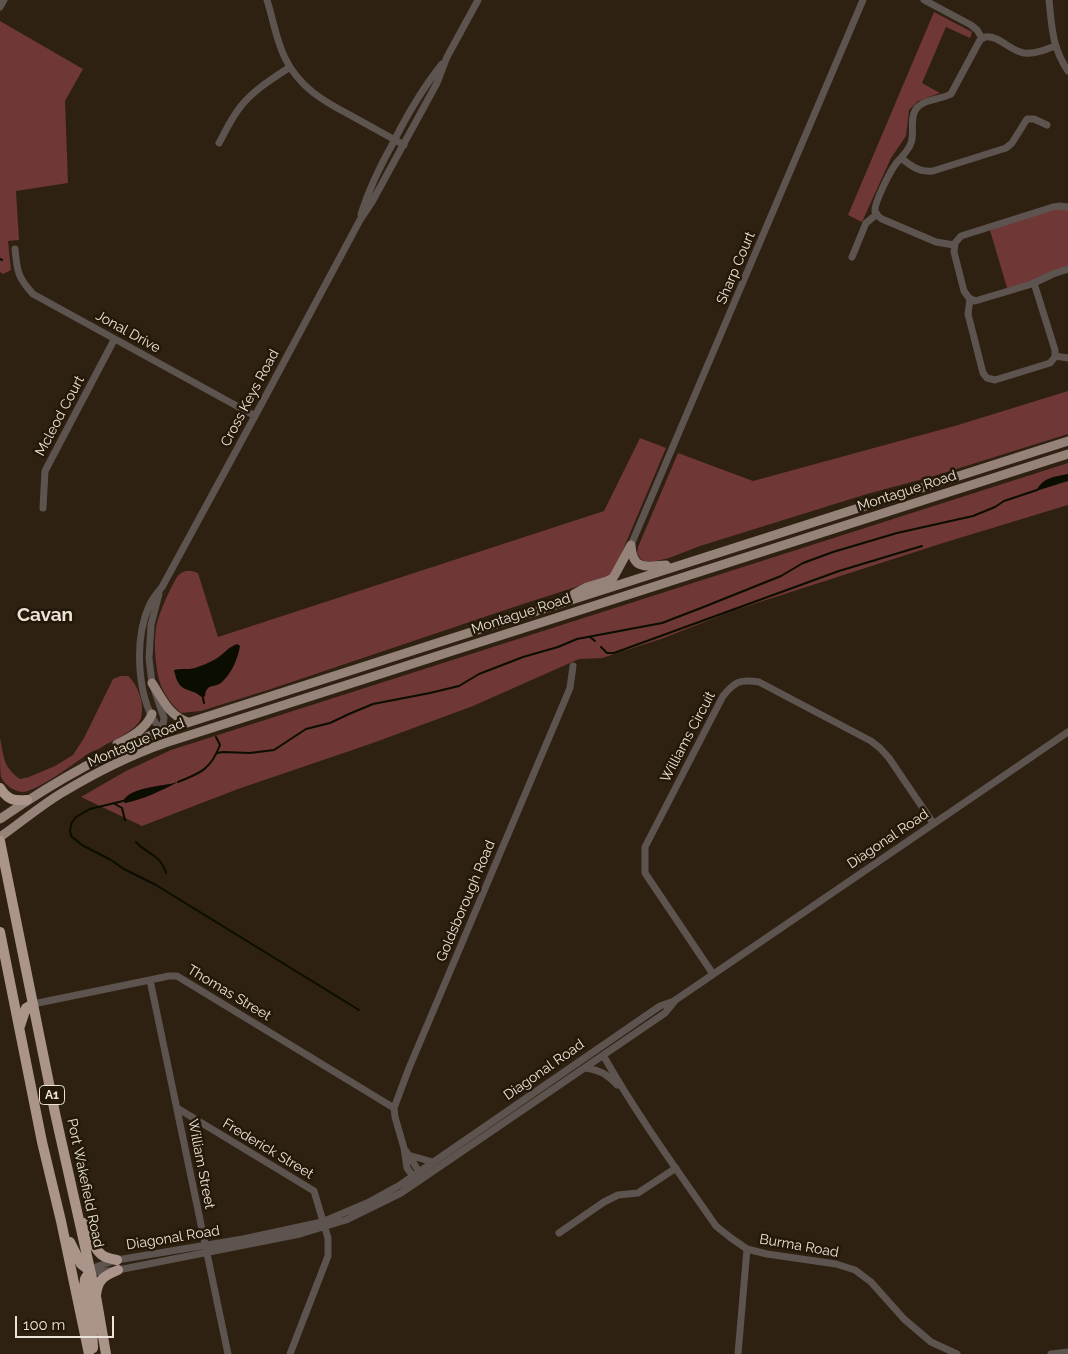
<!DOCTYPE html>
<style>
body{margin:0}
#map{position:relative;width:1068px;height:1354px;overflow:hidden;background:#2e2112;font-family:Raleway,sans-serif}
canvas{display:block}
.scale{position:absolute;left:15px;top:1316px;width:99px;height:22px;box-sizing:border-box;border:2px solid #ece3d9;border-top:0;padding-left:6px;font-size:15px;line-height:18px;white-space:nowrap;color:#ece3d9;-webkit-text-stroke:4px #241809;paint-order:stroke}
</style>
<div id="map">
<canvas width="1068" height="1354"></canvas>
<div class="scale">100 m</div>
</div>
<script>
const ctx = document.querySelector('canvas').getContext('2d');
ctx.lineJoin = 'round';
function paint(path, color) {
  ctx.fillStyle = color;
  ctx.fill(path, 'evenodd');
}
function strokePath(path, color, width, dash) {
  ctx.strokeStyle = color;
  ctx.lineWidth = width;
  ctx.lineCap = dash ? 'butt' : 'round';
  ctx.setLineDash(dash || []);
  ctx.stroke(path);
}
function label(font, color, halo, rows, align = 'center') {
  ctx.font = font + ' Raleway,sans-serif';
  ctx.lineWidth = 5;
  ctx.setLineDash([]);
  ctx.textBaseline = 'middle';
  ctx.strokeStyle = halo;
  ctx.fillStyle = color;
  for (const [text, x, y, turn = 0] of rows) {
    ctx.save();
    ctx.translate(x, y);
    ctx.rotate((+turn || 0) * Math.PI / 180);
    ctx.textAlign = isNaN(turn) ? turn : align;
    if (halo) ctx.strokeText(text, 0, 0);
    ctx.fillText(text, 0, 0);
    ctx.restore();
  }
}
paint(new Path2D(`
 M934,12L972,32L970,38L946,27L922,83L940,93L918,101L909,110L906,136L891,158L862,222L848,215Z
 M0,21L83,69L65,101L68,183L16,191L19,240L8,241L11,270L3,274L0,272Z
 M1053,207H1068V269L1008,291L989,227Z
 M1068,391V434L934,476L867,494L700,546L669,558L652,562L644,561L640,558L637,553L638,547L678,453L753,481L958,425Z
 M640,438L666,448L614,571L610,576L520,605L274,688L201,711L181,713C173,706 167,698 162,688C155,672 153,640 157,623C160,611 165,601 170,590C177,576 181,566 198,573L218,637L604,511Z
 M1068,463V505L943,543L735,610L661,639L602,658L579,659L473,706L373,743L238,789L142,826L81,797L126,771L171,750Z
 M121,676H128C138,685 145,704 141,718C138,729 115,740 105,745C101,748 96,750 91,752C77,761 37,792 22,792C13,791 4,784 1,777C0,770 0,747 0,738C4,758 3,767 20,779L29,777L55,766L73,755L84,738L113,679Z`), '#6f3735');
paint(new Path2D(`
 M1068,474V481L1036,491C1044,477 1053,477 1068,474Z
 M237,644L240,646C238,658 232,673 222,682C214,689 207,682 205,696L203,698C200,696 198,694 196,693C194,692 190,691 188,690C178,687 176,679 174,670C181,668 188,670 195,668C201,666 208,663 214,660C222,656 228,647 237,644Z
 M178,782C163,790 142,800 125,803L123,801C132,786 162,787 178,782Z`), '#0a0d00');
strokePath(new Path2D(`
 M0,259L2,260
 M590,637L595,641
 M601,647L607,653H614L839,571L922,546
 M203,698L204,703
 M217,753L223,752L250,753L274,750L306,729L330,723L349,714L373,704L430,693L459,686L479,674L523,657L558,647L577,639L662,623L701,608L781,576L803,563L833,552L897,533L973,516L995,507L1004,501L1037,490
 M178,782C201,773 211,769 220,745L216,737
 M123,801L90,809L76,817L72,822L70,830L71,836L82,845L111,860L124,869L156,885L359,1010
 M115,804L122,808L125,820
 M136,842C148,855 160,854 166,873`), '#0a0d00', 2);
strokePath(new Path2D(`
 M267,0C273,19 276,40 285,58C299,87 323,101 350,115C368,125 386,135 404,145
 M924,0L971,25L977,30L982,38
 M1049,0C1052,28 1052,47 1068,71
 M0,7L4,0
 M219,143C226,130 232,117 241,106C254,90 273,78 290,67
 M901,158C911,166 920,173 933,171L1006,148L1012,143L1027,119H1034L1047,125
 M1068,207L1060,206L1053,207L961,236L955,243L954,252L964,291L969,298L975,301L1032,284L1053,274L1068,269
 M361,214C369,189 380,166 393,143C407,115 422,89 442,64
 M954,245L936,242L882,219C879,217 876,215 875,211C874,203 890,172 895,165C900,158 908,152 911,143C915,133 909,119 916,109C923,99 940,100 951,94L980,40L985,37C999,35 1010,51 1024,53C1035,54 1045,50 1055,46
 M15,249C17,271 18,278 33,294L255,416
 M852,257L866,223L877,214
 M970,299L968,314L983,373L987,378L995,380L1050,363L1055,357V350L1034,283
 M1055,356L1068,358
 M43,508L45,471L114,340
 M631,545L863,0
 M159,594L151,625L149,658L152,683L164,718L162,731
 M162,731C136,703 134,640 149,606C152,599 157,593 162,587L255,416L360,220L372,202L437,83L447,57L478,0
 M713,974L645,873V847L723,696C735,681 741,679 759,682L871,741L880,748L889,758L933,823
 M150,980L228,1354
 M33,1004L150,980L169,976H177L394,1108
 M603,1055C637,1115 677,1170 716,1226L731,1238L747,1249L767,1254L836,1264L855,1270L871,1282L904,1319L931,1342L957,1354
 M585,1068C600,1070 607,1074 617,1085
 M177,1108L314,1191L328,1238V1256L290,1354
 M406,1151L421,1175
 M408,1155L433,1162
 M415,1179L407,1168L404,1148L395,1117L394,1108L409,1068L570,688L573,666
 M559,1233L604,1202L618,1195L638,1193L676,1168
 M90,1271L98,1266L117,1260L243,1239L322,1222L367,1203L400,1185L419,1172L660,1006L674,1001L1068,732
 M90,1271L96,1272L118,1270L300,1234L346,1220L401,1193L665,1013L674,1002
 M738,1354L747,1249
 M1051,1354L1068,1352`), '#5d534f', 7);
strokePath(new Path2D(`
 M631,545C632,570 646,567 666,565
 M574,594L587,587L607,581L613,578L617,571L631,545
 M152,683C162,698 169,716 188,722
 M117,744C131,737 146,729 152,714
 M0,819C51,784 105,752 162,731L1068,441
 M0,837C20,823 39,807 60,794C93,774 128,756 165,743L1068,454`), '#958279', 9);
strokePath(new Path2D(`
 M0,788C8,800 13,801 27,800
 M0,841L55,1113L96,1296L106,1354
 M0,932L42,1142L61,1221L89,1354
 M20,1026L26,1008L33,1004
 M85,1223C88,1233 93,1248 102,1255C106,1258 112,1259 117,1260
 M70,1242L81,1264L90,1271
 M90,1271L85,1279L84,1287L92,1325L93,1348
 M96,1295C98,1279 104,1276 118,1270`), '#ab9489', 10);
for (const [x, y, w] of [
 [52,1095,25]
]) {
  const box = new Path2D();
  box.roundRect(x - w / 2, y - 9.5, w, 19, 4);
  ctx.fillStyle = '#241809';
  ctx.fill(box);
  strokePath(box, '#ece3d9', 1);
}
label('bold 12px', '#ece3d9', null, [
 ["A1",52,1095]
]);
label('14px', '#ece3d9', '#241809', [
 ["Sharp Court",736,268,-67],
 ["Jonal Drive",128,332,29],
 ["Cross Keys Road",250,398,-62],
 ["Mcleod Court",60,416,-62],
 ["Montague Road",907,491,-18],
 ["Montague Road",521,614,-18],
 ["Williams Circuit",688,737,-62],
 ["Montague Road",136,743,-23],
 ["Diagonal Road",888,839,-34],
 ["Goldsborough Road",466,901,-67],
 ["Thomas Street",229,993,31],
 ["Diagonal Road",544,1070,-35],
 ["Frederick Street",268,1149,31],
 ["William Street",201,1164,79],
 ["Port Wakefield Road",85,1183,78],
 ["Diagonal Road",173,1238,-9],
 ["Burma Road",799,1246,10]
]);
label('bold 19px', '#ece3d9', '#241809', [
 ["Cavan",45,615]
]);
</script>
